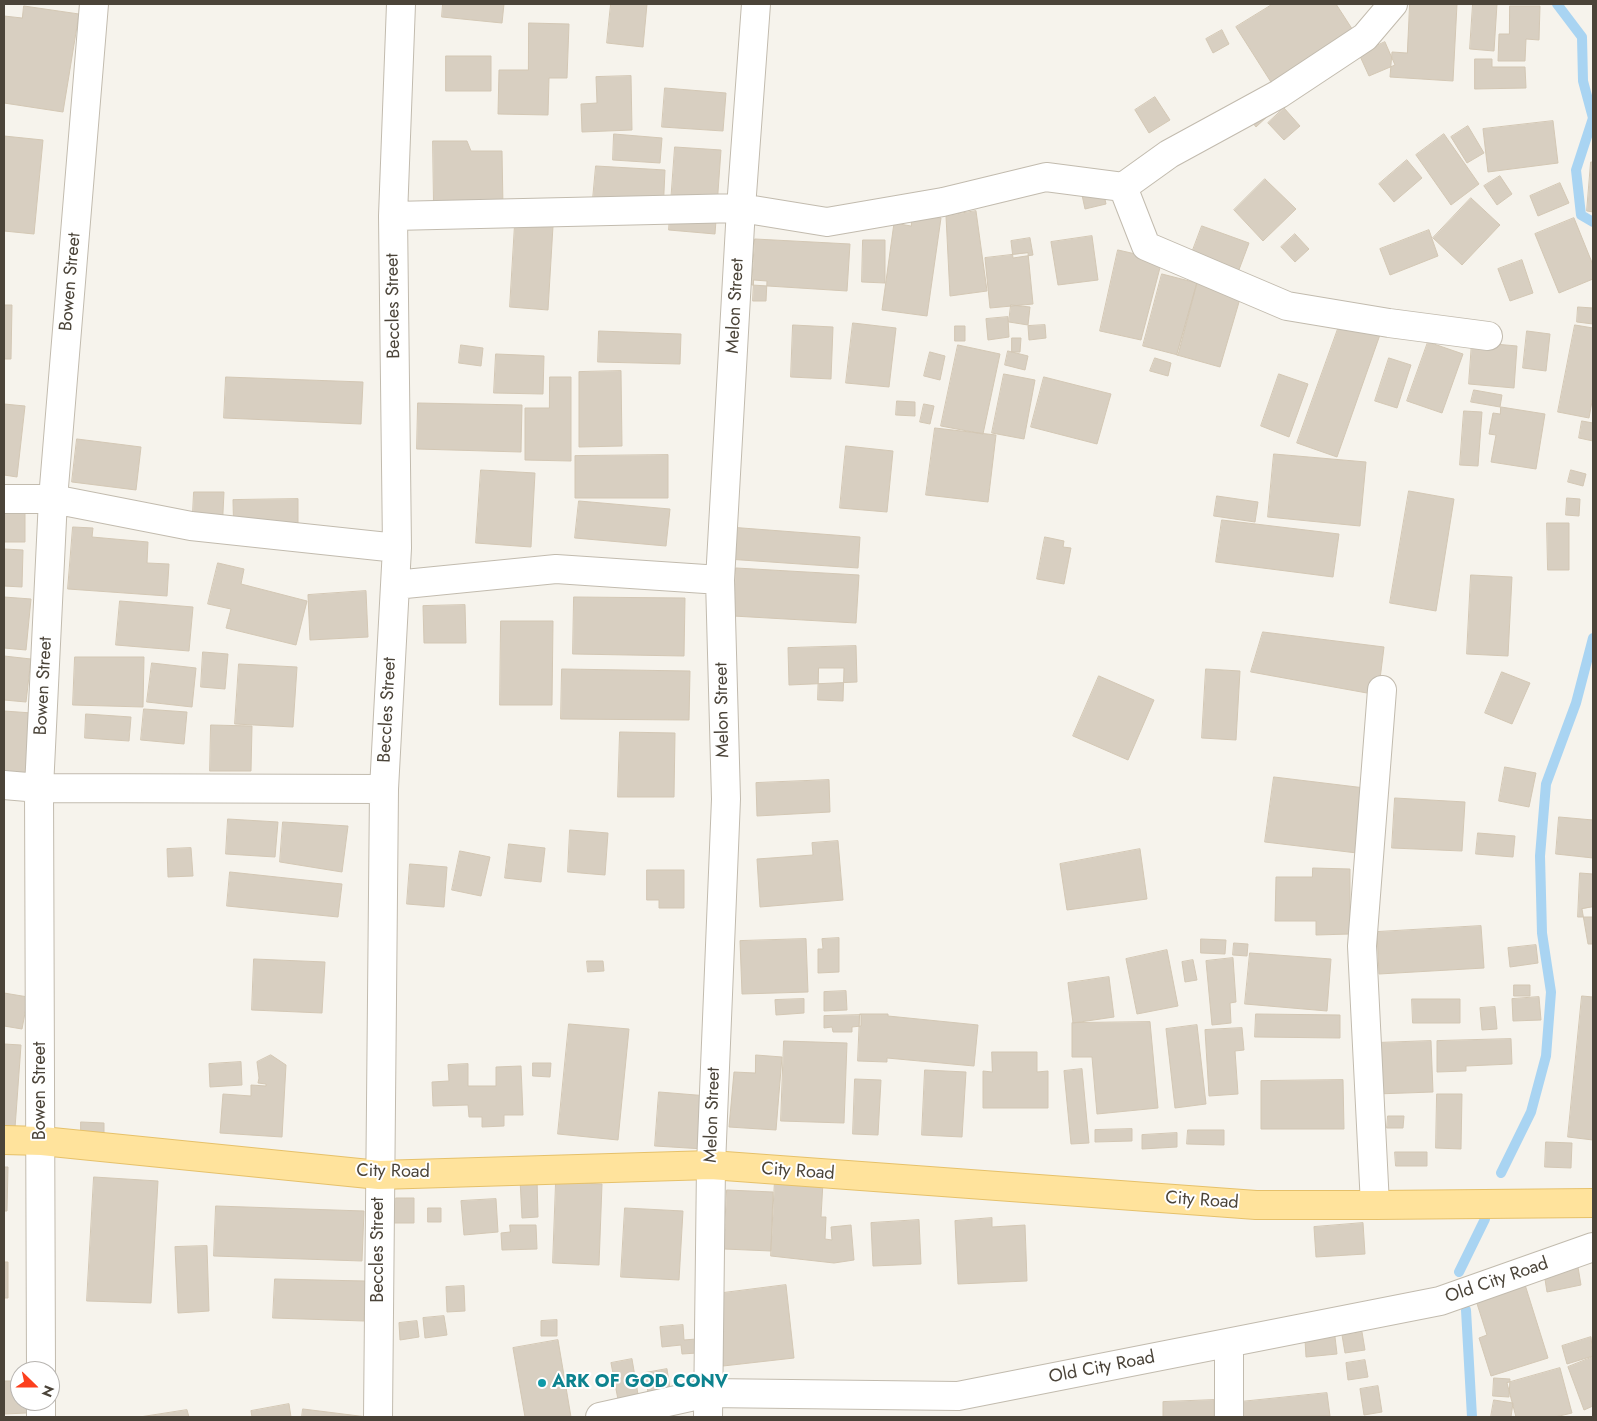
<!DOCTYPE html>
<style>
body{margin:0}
#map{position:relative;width:1597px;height:1421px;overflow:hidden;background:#f6f3ec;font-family:Jost,sans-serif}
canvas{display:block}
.frame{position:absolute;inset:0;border:5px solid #4b4439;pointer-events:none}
.north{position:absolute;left:10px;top:1361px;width:50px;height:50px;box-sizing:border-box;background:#fff;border:1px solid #b7b4b0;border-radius:50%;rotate:112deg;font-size:14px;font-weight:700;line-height:20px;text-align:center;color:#4b4439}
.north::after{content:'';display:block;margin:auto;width:18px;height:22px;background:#fc3f1d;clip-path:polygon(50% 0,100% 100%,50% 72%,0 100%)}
</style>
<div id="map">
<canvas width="1597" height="1421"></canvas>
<div class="frame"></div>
<div class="north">N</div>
</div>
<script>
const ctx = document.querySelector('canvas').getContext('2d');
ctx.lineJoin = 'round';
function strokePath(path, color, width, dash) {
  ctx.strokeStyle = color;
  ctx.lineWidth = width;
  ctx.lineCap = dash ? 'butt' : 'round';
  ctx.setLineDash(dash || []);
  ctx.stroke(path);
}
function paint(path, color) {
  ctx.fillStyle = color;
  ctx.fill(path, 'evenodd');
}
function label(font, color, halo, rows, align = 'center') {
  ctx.font = font + ' Jost,sans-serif';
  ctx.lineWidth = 4;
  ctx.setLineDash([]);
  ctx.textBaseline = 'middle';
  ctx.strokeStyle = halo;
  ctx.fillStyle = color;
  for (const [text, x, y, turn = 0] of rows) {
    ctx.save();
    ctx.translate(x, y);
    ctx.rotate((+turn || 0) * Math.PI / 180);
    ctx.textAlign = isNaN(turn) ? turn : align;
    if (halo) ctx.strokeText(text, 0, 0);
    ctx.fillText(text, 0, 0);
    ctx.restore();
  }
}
strokePath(new Path2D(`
 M1557,4L1582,37L1583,81L1593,118
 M1593,118L1576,170L1581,215L1593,222
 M1501,1173L1531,1112L1546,1056L1551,992L1542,933L1540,856L1546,784L1576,703L1593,638
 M1459,1272L1485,1219
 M1466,1310L1472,1417`), '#a9d4f2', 10);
const building = new Path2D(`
 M443,4H504L502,23L442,17Z
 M611,4H647L643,47L607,43Z
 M1273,4H1336L1358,38L1276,90L1236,27Z
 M1410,4H1457L1453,81L1390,77L1392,52L1407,53Z
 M1473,4H1497L1494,51L1470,49Z
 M24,6L79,14L63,112L4,103V16L22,18Z
 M1510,6H1540L1539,40L1526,39L1525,61H1498L1499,34H1509Z
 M529,23L569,24L567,78H549L548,115L498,114L499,70H528Z
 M1222,30L1229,44L1213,53L1206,39Z
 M1385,42L1395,65L1369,76L1359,54Z
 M446,56H491V91H446Z
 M1475,59H1492V67H1525L1526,88L1475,89Z
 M631,76L632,130L582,132L581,104L597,103L596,77Z
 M665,88L726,93L723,131L662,127Z
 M1155,97L1170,120L1149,133L1135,110Z
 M1284,108L1300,126L1284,140L1268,123Z
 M1270,114L1256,127L1249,118Z
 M1553,121L1558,163L1488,172L1483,129Z
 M1468,126L1484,153L1467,163L1451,137Z
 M614,134L662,138L660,163L613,160Z
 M1444,134L1479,184L1451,205L1416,155Z
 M4,136L43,140L34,234L4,231Z
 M433,141H467L471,151H502L503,207L434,208Z
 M675,147L721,150L715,234L669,230Z
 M1407,160L1422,178L1394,202L1379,184Z
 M1591,162H1593V212L1587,211Z
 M596,166L665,170L663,214L592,210Z
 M1500,176L1512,194L1497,205L1484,186Z
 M1265,179L1296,209L1263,241L1234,210Z
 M1560,183L1569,203L1538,216L1530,196Z
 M1103,190L1106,204L1085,209L1082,195Z
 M1471,198L1500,225L1462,265L1433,238Z
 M976,211L987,291L950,296L946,216Z
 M912,214L941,218L927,316L882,310L894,223L911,226Z
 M1574,218L1593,265V279L1559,293L1535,234Z
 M515,224L553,226L548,310L510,307Z
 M1202,226L1249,243L1237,275L1190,258Z
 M1429,230L1438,256L1390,275L1380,249Z
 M1295,234L1309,249L1295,262L1281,247Z
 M1092,236L1098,280L1058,285L1051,242Z
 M1030,238L1033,255L1013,258L1011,241Z
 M755,239L850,244L847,291L752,285Z
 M863,240H885V283L862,282Z
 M1118,250L1162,260L1141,340L1100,331Z
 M1028,253L1033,304L990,308L985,258Z
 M1522,260L1533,293L1510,301L1498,269Z
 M1200,273L1244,285L1220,367L1177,355Z
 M1162,274L1197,283L1178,355L1143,346Z
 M754,280L767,281L766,301H753Z
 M4,305H12L11,359H4Z
 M1011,305L1030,307L1028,325L1009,322Z
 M1578,307L1593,308V324L1577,322Z
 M1343,315L1382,329L1337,457L1297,443Z
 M1008,317L1009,337L988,340L986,319Z
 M853,323L896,328L889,387L846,383Z
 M793,325L833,327L831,379L791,377Z
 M1045,325L1046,338L1029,340L1028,326Z
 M1575,325L1593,328V396L1589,418L1558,412Z
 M955,326H965V341H955Z
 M599,331L681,334L680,364L598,362Z
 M1527,331L1550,334L1546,371L1523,368Z
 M1012,338H1021L1020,352H1012Z
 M1428,342L1463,354L1442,413L1407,401Z
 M1472,342L1517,346L1514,388L1469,384Z
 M461,345L483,348L481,366L459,363Z
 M958,345L1000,354L983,434L941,426Z
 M1008,351L1028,356L1025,370L1005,365Z
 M930,352L945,356L940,380L924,376Z
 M496,354L544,356L543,394L494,393Z
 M1155,358L1171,363L1168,376L1150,371Z
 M1389,358L1411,365L1397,408L1375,401Z
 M621,371L622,446L579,447V372Z
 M1004,374L1035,380L1024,439L992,433Z
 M1279,374L1308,384L1289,437L1261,426Z
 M226,377L363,382L361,424L224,418Z
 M550,377H571V461L525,460V408H549Z
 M1044,377L1111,394L1097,444L1031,427Z
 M1474,390L1502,395L1500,407L1471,402Z
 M897,401L915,402V416L896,415Z
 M418,403L522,405L521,452L417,449Z
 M4,404L25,406L17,477L4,475Z
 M924,404L934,406L930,424L920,422Z
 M1501,407L1545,414L1536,469L1491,462L1496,435L1489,434L1493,413L1500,414Z
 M1464,411L1482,412L1478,466L1460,465Z
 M1582,421L1593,423V441L1579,438Z
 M935,428L996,435L988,502L926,495Z
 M77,439L141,447L136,490L72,482Z
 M846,446L893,451L887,512L840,508Z
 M1274,454L1366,462L1360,526L1268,517Z
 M668,455V498H575V456Z
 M481,470L535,473L531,547L476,543Z
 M1571,470L1586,474L1583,486L1568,482Z
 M1409,491L1454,499L1436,611L1390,603Z
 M194,492H224L222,533H192Z
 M1217,496L1258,502L1255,522L1214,516Z
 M1567,498L1580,499L1579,516L1566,515Z
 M298,499V543L234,544L233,500Z
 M579,501L670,509L666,546L575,538Z
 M25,508V542H4V509Z
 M1222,520L1339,534L1333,577L1216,562Z
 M1547,523H1569V570H1548Z
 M73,527L93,528L92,537L148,542L147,563L169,564L167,596L68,589Z
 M729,527L860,537L858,568L727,559Z
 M1045,537L1064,541L1063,547L1071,548L1064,584L1037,579Z
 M4,549L23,550L22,587L4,586Z
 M218,563L244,569L241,584L307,601L296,645L226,628L231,609L208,604Z
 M736,568L859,575L856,623L733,616Z
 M1471,575L1512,577L1508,656L1467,654Z
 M366,591L368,637L310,640L308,595Z
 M4,597L31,599L26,650L4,648Z
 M574,597L685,598L684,656L573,654Z
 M120,601L193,607L189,651L116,645Z
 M465,605L466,643H424L423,606Z
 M501,621H553L552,705H500Z
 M1263,632L1384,647L1378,695L1251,672Z
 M856,646L857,682L789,685L788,648Z
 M203,652L228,654L225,689L201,687Z
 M4,656L31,659L26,702L4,700Z
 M75,657H144L143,707L73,705Z
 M152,663L196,668L192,707L147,702Z
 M239,664L297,667L293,727L235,724Z
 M819,668H844L843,701L818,700Z
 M562,669L690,671L689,720L561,719Z
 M1206,669L1240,671L1236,740L1202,738Z
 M1502,672L1530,683L1512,724L1485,713Z
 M1099,676L1154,700L1128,760L1073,736Z
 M144,709L187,712L184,744L141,740Z
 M4,711L32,713L27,777L4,775Z
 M86,714L131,717L129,741L85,738Z
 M211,725L252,726L251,771H210Z
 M620,732L675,733L674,797H618Z
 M1505,767L1536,773L1529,807L1499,801Z
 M1274,777L1365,788L1357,853L1265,842Z
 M829,780L830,812L757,816L756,783Z
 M1395,798L1465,802L1462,851L1392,848Z
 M1559,817L1593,820V858L1556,854Z
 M228,819L278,822L275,857L226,854Z
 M283,822L348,826L342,872L280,862Z
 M570,830L608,833L605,875L568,872Z
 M1478,833L1515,836L1513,857L1476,854Z
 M838,841L843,900L760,907L757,859L813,855L812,843Z
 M509,844L545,848L541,882L505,878Z
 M191,848L193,876L168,877L167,849Z
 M1140,849L1147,899L1067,910L1060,864Z
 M460,851L490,857L481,896L452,890Z
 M410,864L447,867L444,907L407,904Z
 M1313,868L1350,869V934L1316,935V921H1275L1276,877H1312Z
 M647,870H684V908H659V900H647Z
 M230,872L342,884L338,917L227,906Z
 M1580,873L1593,874V917H1578Z
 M1593,907V944H1588L1582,909Z
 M1481,926L1484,968L1379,974L1377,932Z
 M839,938V972L818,973V949H823L822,939Z
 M806,939L808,992L742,994L740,941Z
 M1201,939L1226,940L1225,954L1201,953Z
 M1234,943L1248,944L1247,956L1233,955Z
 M1536,945L1538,963L1510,967L1508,948Z
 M1167,950L1178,1006L1137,1014L1126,959Z
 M1250,953L1331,959L1327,1011L1245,1004Z
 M1233,958L1236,1002L1230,1003L1231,1023L1212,1025L1206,961Z
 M254,959L325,962L322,1013L252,1010Z
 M1193,960L1197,980L1185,982L1182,962Z
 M587,961H603L604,971L588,972Z
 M1109,977L1114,1017L1073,1023L1068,983Z
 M1514,985H1530V996H1514Z
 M846,991L847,1010L824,1011V992Z
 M4,993L28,997L22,1029L4,1026Z
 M1582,996L1593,997V1140L1568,1137Z
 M1539,997L1541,1020L1513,1021L1512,999Z
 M804,999V1013L776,1015L775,1000Z
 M1412,999H1460V1023H1413Z
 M1495,1007L1497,1029L1482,1030L1480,1008Z
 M860,1014H888V1016L978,1025L974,1066L887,1058V1062L858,1061Z
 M1256,1014L1340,1015V1038L1255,1037Z
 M861,1015V1026L852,1027V1032H833L832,1027L824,1028V1016Z
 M1150,1022L1158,1108L1097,1114L1092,1057H1072V1023Z
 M569,1024L629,1029L618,1140L558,1134Z
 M1197,1025L1206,1104L1175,1108L1166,1029Z
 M1242,1028L1244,1050L1235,1051L1238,1094L1209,1096L1205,1030Z
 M1511,1039L1512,1064L1466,1066V1071L1437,1072V1041Z
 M784,1041L847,1043L844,1123L781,1121Z
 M1431,1041L1433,1092L1376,1094L1375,1043Z
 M4,1044L21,1045L15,1128L4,1127Z
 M992,1052H1037V1072L1048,1071V1108H983V1071L992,1072Z
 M271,1055L286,1065L282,1137L220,1133L223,1094L251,1096V1085L266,1086V1084L258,1083L259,1078L257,1062Z
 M756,1055L782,1057L776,1130L729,1127L734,1072L755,1073Z
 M241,1062L242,1085L210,1087L209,1064Z
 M533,1063H551L550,1077L533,1076Z
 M468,1064V1086H496V1067L521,1066L523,1115H504V1126L482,1127V1117H469L468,1105L433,1106L432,1082L449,1081L448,1065Z
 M1082,1069L1089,1143L1071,1144L1064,1071Z
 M925,1070L966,1072L962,1137L922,1135Z
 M855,1079L881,1080L878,1135L853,1134Z
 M1343,1080L1344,1129H1261V1081Z
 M659,1092L708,1096L704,1149L655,1146Z
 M1437,1094H1462L1461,1149L1436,1148Z
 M1388,1116H1404L1403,1128H1387Z
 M81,1122L104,1123V1138H81Z
 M1132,1129V1141L1095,1142V1130Z
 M1188,1130H1224V1145L1187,1144Z
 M1177,1133V1147L1142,1149V1135Z
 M1546,1142L1572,1143L1571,1168L1545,1167Z
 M1395,1152H1427V1166H1396Z
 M4,1167H8L7,1211H4Z
 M94,1177L158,1181L151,1303L87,1301Z
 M537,1178L538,1217L522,1218L520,1179Z
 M775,1179L823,1182L821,1217H826L825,1239L832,1240L831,1227L851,1225L854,1260L834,1263L771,1256Z
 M556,1182L602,1184L599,1265L553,1263Z
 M727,1190L773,1192L771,1251L724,1249Z
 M396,1198H414V1223H391L392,1203Z
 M496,1199L498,1232L464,1235L461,1201Z
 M216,1206L364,1211L362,1261L214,1256Z
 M428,1208H441V1222H428Z
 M625,1208L683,1211L679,1280L621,1277Z
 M992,1218V1227L1025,1225L1027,1281L958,1284L955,1221Z
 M919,1220L921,1264L873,1266L871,1223Z
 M1363,1223L1365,1254L1316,1257L1314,1227Z
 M510,1225H536L537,1249L502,1250L501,1233L510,1232Z
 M207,1246L209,1311L178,1313L175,1247Z
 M4,1262H8V1298H4Z
 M1578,1267L1581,1285L1547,1292L1544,1273Z
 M1522,1275L1548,1358L1491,1376L1479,1338L1487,1335L1473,1291Z
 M275,1279L365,1281L364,1321L273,1318Z
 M786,1285L794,1358L723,1366L715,1294Z
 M464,1286L465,1311L447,1312L446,1287Z
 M444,1316L447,1335L425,1338L423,1318Z
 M557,1320V1336H541V1321Z
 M417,1321L419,1337L400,1340L399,1323Z
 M683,1325L684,1340L696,1339L697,1353L682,1354L681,1345L662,1347L660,1327Z
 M1362,1332L1365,1350L1345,1353L1342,1335Z
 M1335,1337L1337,1354L1306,1357L1305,1340Z
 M1591,1337L1593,1356L1567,1364L1562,1346Z
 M558,1340L571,1417H525L513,1348Z
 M1593,1357V1406L1584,1410L1568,1367Z
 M632,1359L640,1406L620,1410L611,1363Z
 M1365,1360L1368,1377L1348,1380L1346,1363Z
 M1560,1368L1572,1413L1555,1417H1516L1507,1383Z
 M667,1369L672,1402L650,1406L645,1373Z
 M1494,1378L1510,1379L1509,1397L1493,1396Z
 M4,1381H20V1401H27V1413L4,1414Z
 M1378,1386L1382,1412L1364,1415L1360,1389Z
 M1327,1393L1330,1416L1231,1417L1230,1403Z
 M1214,1400V1417H1163V1402Z
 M1494,1400L1513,1403L1511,1417H1491Z
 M289,1404L291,1417H252L251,1411Z
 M303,1409L367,1417H302Z
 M187,1410L189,1417H140Z`);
paint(building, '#d8cfc1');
strokePath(building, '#d3c7b4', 1);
const minor = new Path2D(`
 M1123,187L1146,246L1287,306L1389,323L1488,336
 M393,216L741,208L827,222L943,202L1046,177L1123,187L1169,154L1279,94L1365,37L1393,4
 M4,499H53L191,526L397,548
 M395,585L556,569L720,580
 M4,785L39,788L384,789
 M1375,1205L1362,946L1382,690
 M41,1371L39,788L53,499L94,4
 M41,1417V1401
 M378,1417L384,789L397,548L393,216L401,4
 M600,1417L708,1393L958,1396L1440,1301L1593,1247
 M708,1417L711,1165L726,799L720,580L741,208L756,4
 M1229,1417V1343`);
const major = new Path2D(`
 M4,1140L42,1141L379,1175L711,1165L1256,1205H1375L1593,1203`);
strokePath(minor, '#c2bbae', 30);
strokePath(major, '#e6c16a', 30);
strokePath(minor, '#fff', 28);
strokePath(major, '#ffe39c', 28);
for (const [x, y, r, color] of [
 [542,1383,5,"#0f9aa8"]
]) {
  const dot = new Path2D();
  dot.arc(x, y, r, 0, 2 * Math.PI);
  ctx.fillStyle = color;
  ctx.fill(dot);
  strokePath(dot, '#fff', 2);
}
label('18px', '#4b4439', '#fff', [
 ["Bowen Street",71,282,-85],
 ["Beccles Street",394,306,-91],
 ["Melon Street",736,306,-87],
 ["Bowen Street",44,686,-87],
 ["Beccles Street",388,710,-87],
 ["Melon Street",723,710,-91],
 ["Bowen Street",41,1091,-90],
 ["Melon Street",713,1115,-88],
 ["City Road",393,1172,1],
 ["City Road",798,1172,4],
 ["City Road",1202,1201,4],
 ["Beccles Street",379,1250,-90],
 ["Old City Road",1497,1281,-19],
 ["Old City Road",1102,1368,-11]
]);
label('bold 18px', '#0d838f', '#fff', [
 ["ARK OF GOD CONV",552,1383]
], 'left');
</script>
